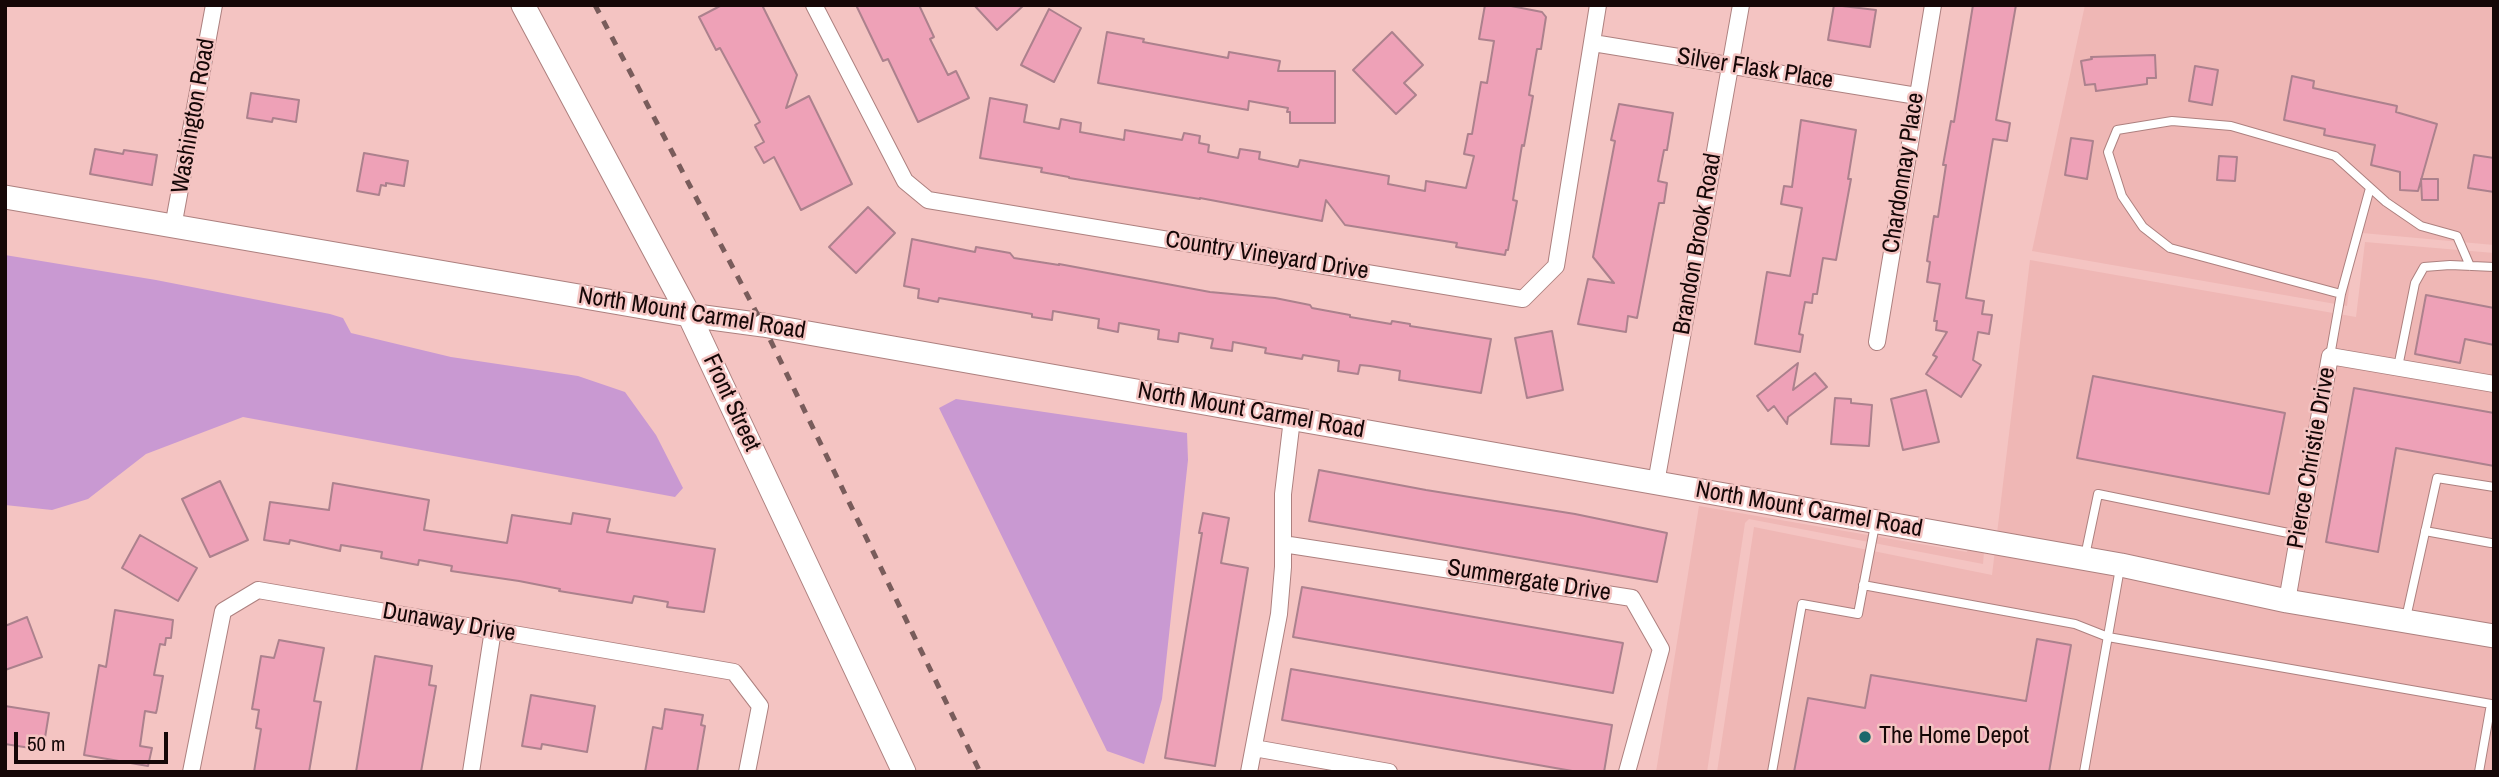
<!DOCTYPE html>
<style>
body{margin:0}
#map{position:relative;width:2499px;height:777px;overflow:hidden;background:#f4c4c2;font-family:"Archivo Narrow",sans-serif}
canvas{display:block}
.frame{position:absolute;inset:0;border:7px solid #150707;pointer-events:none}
.scale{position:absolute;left:14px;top:732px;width:154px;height:32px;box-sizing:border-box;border:4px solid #150707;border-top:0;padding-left:9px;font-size:21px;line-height:24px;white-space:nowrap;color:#150707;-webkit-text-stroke:5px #f4c4c2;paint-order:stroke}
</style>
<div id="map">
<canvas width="2499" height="777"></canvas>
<div class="frame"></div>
<div class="scale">50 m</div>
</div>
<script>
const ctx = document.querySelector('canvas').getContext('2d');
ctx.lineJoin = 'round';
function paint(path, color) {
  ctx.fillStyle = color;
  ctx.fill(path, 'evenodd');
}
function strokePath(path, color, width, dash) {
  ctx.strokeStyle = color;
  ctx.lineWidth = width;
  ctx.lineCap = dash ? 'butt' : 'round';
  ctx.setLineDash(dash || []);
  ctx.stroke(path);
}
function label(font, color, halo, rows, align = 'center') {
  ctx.font = font + ' "Archivo Narrow",sans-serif';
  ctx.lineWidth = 5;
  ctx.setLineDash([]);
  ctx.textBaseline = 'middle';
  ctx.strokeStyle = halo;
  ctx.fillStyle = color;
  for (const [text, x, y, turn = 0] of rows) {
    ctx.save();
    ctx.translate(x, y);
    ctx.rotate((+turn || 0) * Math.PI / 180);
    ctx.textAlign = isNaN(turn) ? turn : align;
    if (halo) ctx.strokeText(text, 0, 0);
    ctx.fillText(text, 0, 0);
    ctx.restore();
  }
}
paint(new Path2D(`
 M2085,5H2494V245L2362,233L2357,236L2355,241L2347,306L2032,251Z
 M2365,242L2494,253V772H1717L1754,527L1992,575L2030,260L2356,317Z
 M1699,506L1967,552L1968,549L1984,552L1983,564L1749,519L1745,523L1707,772H1656Z`), '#efb7b5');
paint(new Path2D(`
 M5,255L156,280L330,314L343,318L351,333L451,357L578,376L625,392L656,435L683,488L675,497L243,417L146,454L88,499L52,510L5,505Z
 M956,399L1187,433L1188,460L1162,699L1144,764L1107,751L939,408Z`), '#c999d2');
const building = new Path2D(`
 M722,5H762L797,75L786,108L809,96L852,184L801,210L774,157L764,163L755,147L764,142L755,125L760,122L720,48L716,50L699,17Z
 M856,5H919L934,37L930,39L948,75L956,71L969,98L918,122L888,59L883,61Z
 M974,5H1024L997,30Z
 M1485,5H1506L1542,12L1546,17L1541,49H1537L1529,95L1533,96L1524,146L1522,145L1513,200L1517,201L1508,250H1506L1505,255L1456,247L1457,243L1345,225L1326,200L1322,221L1200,198V199L1069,178V177L1041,172L1042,168L980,158L990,98L1027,105L1024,122L1059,129L1061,119L1081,123L1080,132L1124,140L1125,130L1182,140L1184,133L1200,136L1199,143L1209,145L1208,152L1238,158L1240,149L1260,152L1259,159L1298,167L1300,160L1389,176L1388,184L1425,191L1426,181L1466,188L1474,156L1464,154L1468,134H1472L1481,82L1487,83L1494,41L1479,39Z
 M1834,5L1876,10L1870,47L1828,40Z
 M1973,5H2016L1996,120L2010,123L2007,141L1993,139L1966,298L1984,301L1982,314L1992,315L1989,334L1978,332L1973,360L1981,365L1961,397L1926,374L1937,357L1933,355L1947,332L1936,330L1937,321H1934L1940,284L1927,282L1930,262L1927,261L1934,216L1938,217L1946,165H1943L1951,121L1954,122Z
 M1049,9L1081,28L1054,82L1021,65Z
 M1107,32L1144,39L1143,42L1228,58L1229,52L1280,61L1278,71H1335V123H1290V112H1287L1288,108L1249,101L1248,110L1098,83Z
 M1392,32L1423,65L1404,83L1416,95L1396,114L1353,70Z
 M2155,55L2156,78H2147V84L2096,91L2095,84L2085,85L2081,61L2092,59L2091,57Z
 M2195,66L2218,70L2212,105L2189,101Z
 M2292,76L2314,81L2313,88L2397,106L2396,112L2437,124L2418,191L2400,190V172L2371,165L2375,145L2324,135L2325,129L2284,120Z
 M251,93L299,100L296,122L273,118L272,122L247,118Z
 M1619,104L1673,113L1667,150H1664L1658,181L1667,183L1664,203H1659L1637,318L1628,316L1626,332L1578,324L1588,279L1614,283L1593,257L1615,141L1611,140Z
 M1801,120L1856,130L1848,179H1851L1836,260L1823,258L1817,294H1813L1812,303L1805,302L1799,334L1803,335L1800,352L1755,344L1767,272L1790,276L1802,208L1781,204L1784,186L1792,187Z
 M2071,138L2093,141L2087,179L2065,175Z
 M95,149L123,154L124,150L157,155L152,185L90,174Z
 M364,153L408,161L404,186L386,183V186L381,185L379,195L357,191Z
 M2474,155L2494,158V192L2468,188Z
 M2219,156L2237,157L2235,181L2217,180Z
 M2421,179H2438V200H2422Z
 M868,207L895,233L856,273L829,247Z
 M912,239L975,252L976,247L1010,253L1014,258L1059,265V264L1210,292L1275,298L1310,305L1312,308L1350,315V317L1391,324L1392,321L1410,324V326L1491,339L1481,393L1399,380L1400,371L1370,366L1360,365L1358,374L1338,371L1339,361L1303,355L1302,359L1265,353L1266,348L1233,342L1232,351L1211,348L1213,339L1179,333L1178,342L1158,339L1159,330L1119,323L1118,332L1098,328L1099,319L1053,311L1052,320L1032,317V314L939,298L938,302L918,298L919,289L904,286Z
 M2426,295L2494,308V345L2465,339L2460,363L2415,354Z
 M1552,331L1563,390L1527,398L1515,338Z
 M1798,363L1793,390L1815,373L1827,387L1788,417L1787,424L1774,406L1768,411L1757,396Z
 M2093,376L2285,413L2269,494L2077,458Z
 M2354,388L2494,413V466L2396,448L2378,552L2326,542Z
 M1926,390L1939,442L1903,450L1891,399Z
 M1835,398L1851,399V403L1872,405L1869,446L1831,444Z
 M1319,470L1426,490L1575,514L1667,533L1657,582L1309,521Z
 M220,481L248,540L210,557L182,499Z
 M333,483L429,500L424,530L507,543L512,515L571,524L573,513L610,519L607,532L715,549L704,612L667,607L668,602L634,596L632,603L559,591L560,589L519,581L451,571L452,566L419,560L418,565L381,558L382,552L341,545L340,551L290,540L289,544L264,540L270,502L329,510Z
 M1203,513L1229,518L1221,563L1248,568L1215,766L1165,758L1202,533H1199Z
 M140,535L197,568L178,601L122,568Z
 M1302,587L1623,643L1613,693L1293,637Z
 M115,610L173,620L171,638H166L165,645L160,644L154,675L163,676L157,709L156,713L145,711L140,746L152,748L148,766L84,755L99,665L106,667Z
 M27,617L42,657L5,670V626Z
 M2037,639L2071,645L2049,772H1794L1808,698L1865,708L1871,675L2026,701Z
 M279,640L324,648L314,701L321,702L309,772H254L261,729L256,728L259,710L252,709L261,656L274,658Z
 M375,656L432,666L429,685L436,686L421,772H356Z
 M1291,669L1612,725L1604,772H1578L1282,720Z
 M531,695L595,706L587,752L542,744L541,749L522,746Z
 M5,706L49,713L43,750L5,744Z
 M665,709L703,715L701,725L705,726L697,772H645L653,727L662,729Z`);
paint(building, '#eea1b7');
strokePath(building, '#ac818d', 2);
const lane = new Path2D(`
 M2341,294L2170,248L2143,227L2122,196L2108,152L2117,130L2172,121L2231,126L2335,156L2386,202L2421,226L2457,236L2470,266
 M2330,356L2341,294L2370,188
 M2398,367L2415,283L2424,267L2450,265L2494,267
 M2425,531L2491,543
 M2085,556L2098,494L2298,535
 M1863,585L2075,624L2108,637L2491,704L2479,772
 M2406,618L2437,478L2494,487
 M1772,772L1802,604L1858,614L1875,525
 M2084,772L2120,568`);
const street = new Path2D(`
 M814,5L905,181L928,200L1523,299L1556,266L1598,5
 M1593,43L1917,96
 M173,227L214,5
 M1877,342L1933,5
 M1656,483L1741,5
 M1283,544L1632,598L1661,649L1627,772
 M2287,601L2330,356L2494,384
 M1254,748L1389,772
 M191,772L223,611L258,590L734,672L760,706L747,772
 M471,772L493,630
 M1249,772L1279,614L1283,567V494L1292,419`);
const secondary = new Path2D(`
 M523,5L689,315L904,772
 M5,197L689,315L763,325L2121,565L2287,601L2494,636`);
strokePath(lane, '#ad807f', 10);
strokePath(street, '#ad807f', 18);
strokePath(secondary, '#ad807f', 25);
strokePath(lane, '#fff', 8);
strokePath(street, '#fff', 16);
strokePath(secondary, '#fff', 23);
strokePath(new Path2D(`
 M595,5L763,325L980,772`), '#795c5b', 5, [9, 9]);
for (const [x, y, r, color] of [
 [1865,737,7,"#1a686c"]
]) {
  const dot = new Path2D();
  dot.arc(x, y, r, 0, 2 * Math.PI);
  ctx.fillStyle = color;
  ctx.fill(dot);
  strokePath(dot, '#f4c4c2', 2.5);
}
label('24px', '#150707', '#f4c4c2', [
 ["Silver Flask Place",1755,69,9],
 ["Washington Road",194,116,-80],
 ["Chardonnay Place",1904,173,-81],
 ["Brandon Brook Road",1698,244,-80],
 ["Country Vineyard Drive",1267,256,9],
 ["North Mount Carmel Road",692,314,9],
 ["Front Street",731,403,65],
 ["North Mount Carmel Road",1251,411,10],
 ["Pierce Christie Drive",2312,458,-80],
 ["North Mount Carmel Road",1809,510,10],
 ["Summergate Drive",1529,581,9],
 ["Dunaway Drive",449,623,10]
]);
label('24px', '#150707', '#f4c4c2', [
 ["The Home Depot",1879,737]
], 'left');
</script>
